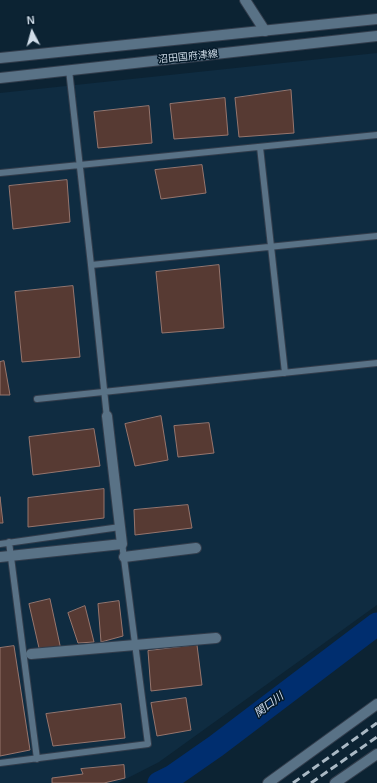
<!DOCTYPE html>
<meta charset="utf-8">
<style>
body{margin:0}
#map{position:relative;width:377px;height:783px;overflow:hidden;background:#0c2333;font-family:Arial,sans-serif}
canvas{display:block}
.north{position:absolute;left:12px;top:12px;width:40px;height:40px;-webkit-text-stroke:3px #041929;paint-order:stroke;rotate:354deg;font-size:11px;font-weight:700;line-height:16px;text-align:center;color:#d0dde9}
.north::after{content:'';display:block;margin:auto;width:14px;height:18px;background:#d0dde9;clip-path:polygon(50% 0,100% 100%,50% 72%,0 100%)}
</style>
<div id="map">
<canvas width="377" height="783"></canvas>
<div class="north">N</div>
</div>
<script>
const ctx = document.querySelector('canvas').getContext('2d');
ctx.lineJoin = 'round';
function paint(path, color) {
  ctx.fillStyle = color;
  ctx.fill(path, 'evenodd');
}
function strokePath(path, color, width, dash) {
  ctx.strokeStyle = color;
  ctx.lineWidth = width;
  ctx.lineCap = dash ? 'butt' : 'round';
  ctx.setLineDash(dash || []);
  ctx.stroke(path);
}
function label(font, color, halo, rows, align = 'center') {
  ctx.font = font + ' Arial,"Noto Sans JP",sans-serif';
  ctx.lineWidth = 3;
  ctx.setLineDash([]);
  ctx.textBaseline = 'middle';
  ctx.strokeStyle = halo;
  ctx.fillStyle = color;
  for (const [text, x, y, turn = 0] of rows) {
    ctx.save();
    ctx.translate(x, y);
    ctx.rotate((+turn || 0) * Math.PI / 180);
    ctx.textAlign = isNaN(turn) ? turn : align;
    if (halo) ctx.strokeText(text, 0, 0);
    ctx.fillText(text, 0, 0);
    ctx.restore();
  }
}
paint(new Path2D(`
 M377,53V605L159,762L118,783H0V93Z`), '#0f2c41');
strokePath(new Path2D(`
 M159,783L173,776L216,746L377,624`), '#002e6f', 23);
const building = new Path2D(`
 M291,90L294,133L239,137L235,98Z
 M225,98L228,135L174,139L170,104Z
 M149,106L152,143L98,148L94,112Z
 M202,165L206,193L161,199L155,170Z
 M67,180L70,222L13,229L9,186Z
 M219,265L224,328L162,333L156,272Z
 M73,286L80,357L22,362L15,292Z
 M4,361L10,395H0V362Z
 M161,416L168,460L135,466L125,424Z
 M209,423L214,453L178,457L174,426Z
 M94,429L100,466L33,475L29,437Z
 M104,489V518L28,527V498Z
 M0,497L3,523H0Z
 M188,505L192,528L135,535L134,510Z
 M50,599L61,650L39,648L29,604Z
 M119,601L123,636L101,642L98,604Z
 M85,606L94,642L78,643L68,613Z
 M197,645L202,685L151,691L148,651Z
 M14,646L30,750L0,756V648Z
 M186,698L191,730L157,736L151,703Z
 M121,704L125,738L53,746L46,714Z
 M124,765L125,778L104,783H52V778L83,774L81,769Z`);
paint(building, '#573a33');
strokePath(building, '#96756d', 1);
const lane = new Path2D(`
 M69,70L91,265L377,236
 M260,147L285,373
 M0,173L377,135
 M91,265L107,418
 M37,399L377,363
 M9,542L37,759
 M0,544L120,527
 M0,763L148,744L122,543`);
const street = new Path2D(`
 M245,0L265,31
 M0,557L122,544L107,416
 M124,557L196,548
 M31,654L216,638
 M268,783L377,704
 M335,783L377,754`);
const secondary = new Path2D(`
 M0,58L377,19
 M0,78L377,36`);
strokePath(lane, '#323d4c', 8);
strokePath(street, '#323d4c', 12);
strokePath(secondary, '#323d4c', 12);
strokePath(lane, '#597286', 6);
strokePath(street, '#597286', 10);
strokePath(secondary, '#597286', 10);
strokePath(new Path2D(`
 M293,783L377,723
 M311,783L377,737`), '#aab9c5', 3, [8, 4]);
label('10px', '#d0dde9', '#041929', [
 ["沼田国府津線",188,57,-6]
]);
label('italic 11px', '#d2dff3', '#041929', [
 ["関口川",269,705,-37]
]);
</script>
